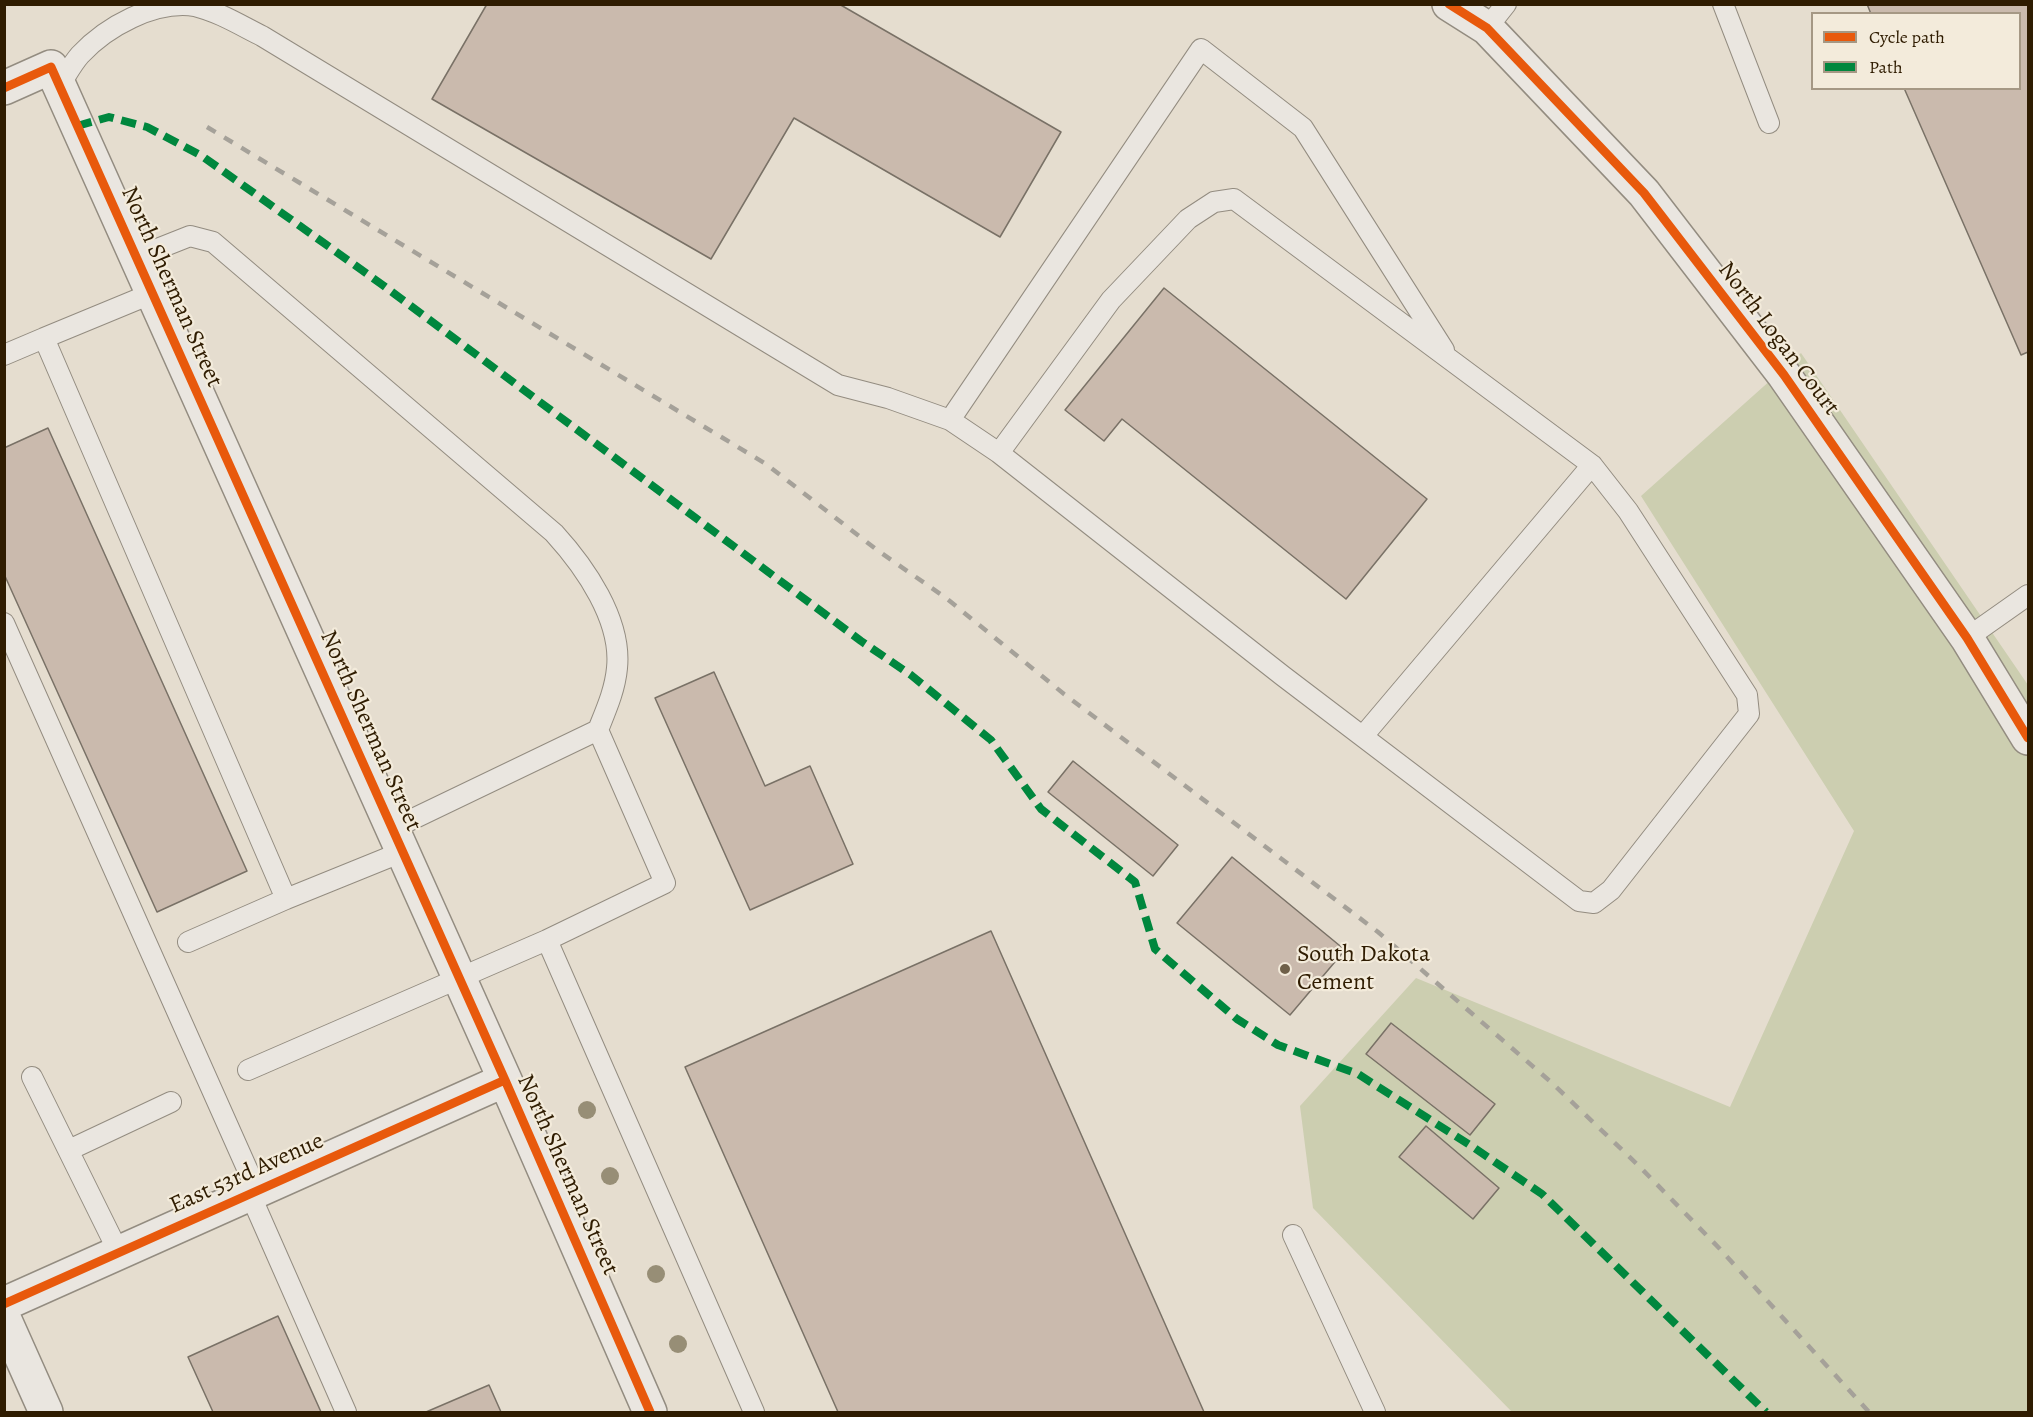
<!DOCTYPE html>
<style>
body{margin:0}
#map{position:relative;width:2033px;height:1417px;overflow:hidden;background:#e5ddcf;font-family:Alegreya,serif}
canvas{display:block}
.frame{position:absolute;inset:0;border:6px solid #2f1c01;pointer-events:none}
.legend{position:absolute;left:1811px;top:12px;width:210px;height:78px;box-sizing:border-box;background:#f3ebdb;border:2px solid #a59884;margin:0;padding:8px 10px;list-style:none;font-size:18px;color:#2f1c01}
.legend li{display:flex;align-items:center;gap:12px;height:30px}
.legend b{width:30px;border:2px solid #a59884}
</style>
<div id="map">
<canvas width="2033" height="1417"></canvas>
<div class="frame"></div>
<ul class="legend">
<li><b style="height:8px;background:#e8590c"></b>Cycle path</li>
<li><b style="height:8px;background:#00873e"></b>Path</li>
</ul>
</div>
<script>
const ctx = document.querySelector('canvas').getContext('2d');
ctx.lineJoin = 'round';
function paint(path, color) {
  ctx.fillStyle = color;
  ctx.fill(path, 'evenodd');
}
function strokePath(path, color, width, dash) {
  ctx.strokeStyle = color;
  ctx.lineWidth = width;
  ctx.lineCap = dash ? 'butt' : 'round';
  ctx.setLineDash(dash || []);
  ctx.stroke(path);
}
function label(font, color, halo, rows, align = 'center') {
  ctx.font = font + ' Alegreya,serif';
  ctx.lineWidth = 4.5;
  ctx.setLineDash([]);
  ctx.textBaseline = 'middle';
  ctx.strokeStyle = halo;
  ctx.fillStyle = color;
  for (const [text, x, y, turn = 0] of rows) {
    ctx.save();
    ctx.translate(x, y);
    ctx.rotate((+turn || 0) * Math.PI / 180);
    ctx.textAlign = isNaN(turn) ? turn : align;
    if (halo) ctx.strokeText(text, 0, 0);
    ctx.fillText(text, 0, 0);
    ctx.restore();
  }
}
paint(new Path2D(`
 M1801,353L2028,685V1412H1512L1313,1208L1300,1106L1416,978L1730,1107L1854,831L1641,496Z`), '#ccceb0');
const building = new Path2D(`
 M487,4H839L1061,132L1000,237L794,118L711,259L432,99Z
 M1867,4H2028V352L2021,355L1904,88H2020V14H1871Z
 M1164,288L1427,499L1346,599L1122,419L1104,441L1065,410Z
 M48,428L247,871L157,912L4,574V448Z
 M714,672L765,786L810,766L853,864L750,910L655,698Z
 M1073,761L1178,845L1153,876L1048,792Z
 M1232,857L1345,950L1290,1015L1177,923Z
 M991,931L1204,1412H838L685,1067Z
 M1391,1023L1495,1104L1470,1135L1366,1054Z
 M1426,1126L1499,1188L1473,1219L1399,1157Z
 M278,1316L321,1412H213L188,1357Z
 M489,1385L501,1412H426Z`);
paint(building, '#cabaad');
strokePath(building, '#797166', 1.5);
const service = new Path2D(`
 M1723,4L1769,123
 M1487,28L1506,4
 M59,86C66,76 72,64 80,55C106,27 154,0 195,6C219,12 240,25 262,36L838,385L888,398L950,420L999,453L1283,676L1579,901L1594,903L1611,890L1749,714L1747,695L1628,511L1592,465L1234,199L1214,202L1188,219L1111,300L999,453
 M137,257L190,236L213,242L554,533C585,567 622,620 617,668C615,690 606,710 598,730
 M44,338L153,293
 M4,355L44,338L286,899L402,852
 M950,420L1201,49L1303,128L1444,350
 M4,623L257,1191
 M1967,638L2028,595
 M1363,736L1592,465
 M392,829L598,730L665,883L547,940
 M188,942L286,899
 M248,1070L547,940L754,1412
 M32,1077L119,1253
 M69,1150L171,1102
 M250,1194L346,1412
 M1293,1235L1375,1412`);
const minor = new Path2D(`
 M1449,4L1487,28L1644,193L1784,375L1967,638L2028,738
 M4,88L51,67L505,1080L650,1412
 M4,1304L505,1080
 M4,1318L46,1412`);
strokePath(service, '#938c80', 22);
strokePath(minor, '#938c80', 36);
strokePath(service, '#eae6e0', 20);
strokePath(minor, '#eae6e0', 33);
strokePath(new Path2D(`
 M207,127L766,464L877,550L946,598L1064,694L1378,932L1552,1083L1639,1166L1719,1248L1869,1412`), '#a5a199', 4.5, [10, 10]);
strokePath(new Path2D(`
 M77,126L109,117L147,127L202,156L384,286L861,641L911,675L991,740L1041,809L1135,882L1155,949L1237,1019L1278,1045L1358,1074L1473,1147L1542,1194L1766,1412`), '#00873e', 8, [15, 8]);
strokePath(new Path2D(`
 M1449,4L1487,28L1644,193L1784,375L1967,638L2028,738
 M4,88L51,67L505,1080L650,1412
 M4,1304L505,1080`), '#e8590c', 9);
ctx.fillStyle = '#978e76';
for (const [x, y] of [
 [587,1110],
 [610,1176],
 [656,1274],
 [678,1344]
]) {
  ctx.beginPath();
  ctx.arc(x, y, 9, 0, 2 * Math.PI);
  ctx.fill();
}
for (const [x, y, r, color] of [
 [1285,969,6,"#6f6049"]
]) {
  const dot = new Path2D();
  dot.arc(x, y, r, 0, 2 * Math.PI);
  ctx.fillStyle = color;
  ctx.fill(dot);
  strokePath(dot, '#f3ebdb', 2);
}
label('24px', '#2f1c01', '#f3ebdb', [
 ["North Sherman Street",171,287,66],
 ["North Logan Court",1778,339,53],
 ["North Sherman Street",370,731,66],
 ["East 53rd Avenue",247,1174,-24],
 ["North Sherman Street",567,1175,66]
]);
label('24px', '#2f1c01', '#f3ebdb', [
 ["South Dakota",1297,955],
 ["Cement",1297,983]
], 'left');
</script>
